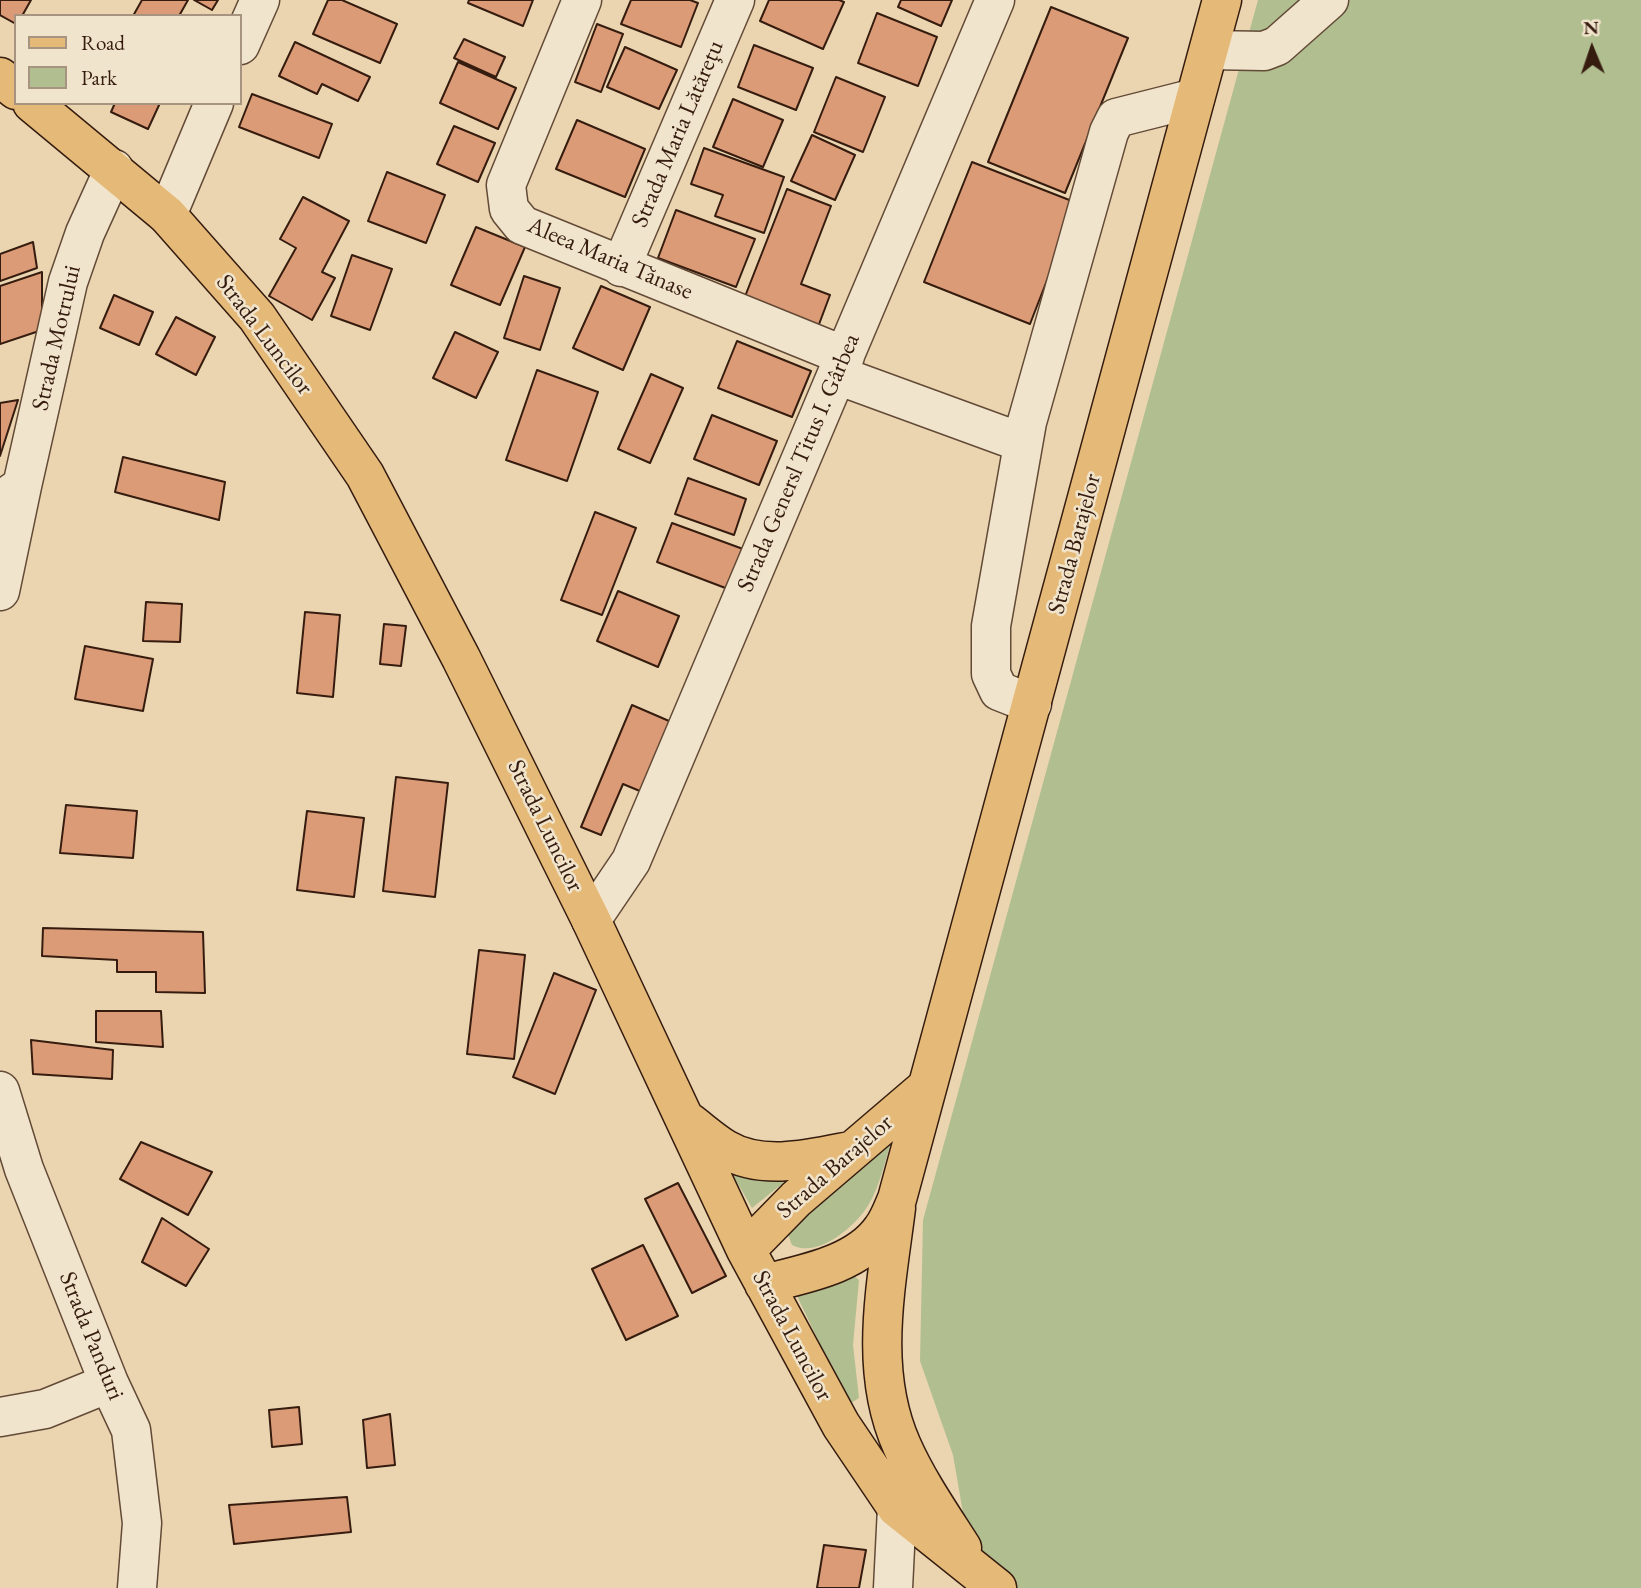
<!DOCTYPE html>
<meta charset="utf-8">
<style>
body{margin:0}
#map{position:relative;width:1641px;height:1588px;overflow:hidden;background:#ead5b0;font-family:"EB Garamond",serif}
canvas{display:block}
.legend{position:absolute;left:14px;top:14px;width:228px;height:91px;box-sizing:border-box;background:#f1e4cc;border:2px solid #a69480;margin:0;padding:9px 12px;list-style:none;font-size:21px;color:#351c0f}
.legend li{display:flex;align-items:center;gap:14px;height:35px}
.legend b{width:35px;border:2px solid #a69480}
.north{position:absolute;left:1557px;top:14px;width:70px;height:70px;-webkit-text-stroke:5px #f1e4cc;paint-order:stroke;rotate:358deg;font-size:19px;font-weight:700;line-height:28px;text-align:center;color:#351c0f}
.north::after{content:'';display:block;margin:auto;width:24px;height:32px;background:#351c0f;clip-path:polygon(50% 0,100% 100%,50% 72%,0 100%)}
</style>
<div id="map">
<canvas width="1641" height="1588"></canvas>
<ul class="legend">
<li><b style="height:9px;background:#e5ba78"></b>Road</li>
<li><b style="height:19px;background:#b1be90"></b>Park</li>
</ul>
<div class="north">N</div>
</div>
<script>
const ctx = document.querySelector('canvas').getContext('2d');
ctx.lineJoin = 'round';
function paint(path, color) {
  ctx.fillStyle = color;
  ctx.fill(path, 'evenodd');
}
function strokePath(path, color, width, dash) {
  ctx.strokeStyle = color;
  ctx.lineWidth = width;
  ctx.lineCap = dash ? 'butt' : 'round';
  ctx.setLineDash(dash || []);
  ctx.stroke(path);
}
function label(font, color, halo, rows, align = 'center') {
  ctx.font = font + ' "EB Garamond",serif';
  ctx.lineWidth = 5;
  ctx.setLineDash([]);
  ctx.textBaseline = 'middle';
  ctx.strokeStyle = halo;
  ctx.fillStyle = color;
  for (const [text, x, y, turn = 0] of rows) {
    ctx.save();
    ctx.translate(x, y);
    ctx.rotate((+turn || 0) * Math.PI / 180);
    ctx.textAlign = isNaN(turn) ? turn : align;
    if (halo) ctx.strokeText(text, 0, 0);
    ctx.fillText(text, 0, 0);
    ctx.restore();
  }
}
paint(new Path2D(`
 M1258,0H1641V1588H976L953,1455L920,1361L923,1220Z
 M889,1142L890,1146C884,1165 879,1187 869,1204C856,1226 818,1259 792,1245L786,1230Z
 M731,1172L788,1179L752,1208Z
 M852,1274L859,1280L853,1345L859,1398L851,1403L847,1401L798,1298V1294Z`), '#b1be90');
const building = new Path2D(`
 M0,0H31L22,16H16V24L0,15Z
 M142,0H188L179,16H133Z
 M194,0H218L212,10Z
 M328,0H342L397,24L380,63L313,34Z
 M469,0H533L523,26L468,3Z
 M631,0H690L698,3L681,47L621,24Z
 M769,0H839L844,2L823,49L760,21Z
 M901,0H952L941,26L898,7Z
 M1051,7L1128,38L1065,193L988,162Z
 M877,13L937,37L918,86L858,63Z
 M597,24L623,34L601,92L575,82Z
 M464,39L505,57L496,77L454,58Z
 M295,42L370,77L358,101L322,84L317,94L279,76Z
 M754,45L813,68L796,110L738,87Z
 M625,47L677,70L659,109L607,87Z
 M458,62L516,88L498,129L440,103Z
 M836,77L885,97L863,152L814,132Z
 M252,94L332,124L319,158L239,127Z
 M733,99L783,120L763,167L713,147Z
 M115,103H160L148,129L111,112Z
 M577,120L645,149L625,197L556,169Z
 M454,126L495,143L478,182L437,164Z
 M812,135L855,155L835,200L791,181Z
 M704,148L784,177L764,233L715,216L723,195L691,184Z
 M972,162L1077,203L1030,324L924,282Z
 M387,172L445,195L426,243L368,221Z
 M787,189L831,206L801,284L830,295L818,327L744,299Z
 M303,197L349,221L322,272L335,278L312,320L269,296L296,248L280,239Z
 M676,210L755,239L736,287L658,258Z
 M476,227L525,247L500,305L451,285Z
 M33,242L37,268L0,281V254Z
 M352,255L392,269L370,330L331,316Z
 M42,272V330L0,344V286Z
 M524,276L560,288L540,350L504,338Z
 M601,286L650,307L623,370L573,348Z
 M114,295L153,312L139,345L100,328Z
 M176,317L215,337L196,375L156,354Z
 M455,332L498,352L476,398L433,378Z
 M737,341L811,371L792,417L718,388Z
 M537,370L598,392L567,481L506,460Z
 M651,374L683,388L650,463L618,449Z
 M18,400L0,456V403Z
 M712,415L777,441L759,485L694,459Z
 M123,457L225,482L219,520L115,492Z
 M688,478L746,499L734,535L675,514Z
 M595,512L636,528L602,615L561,600Z
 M672,523L743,549L728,589L657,562Z
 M618,591L679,616L658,667L597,641Z
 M146,602L182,604L180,642L143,641Z
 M305,612L340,615L333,697L297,693Z
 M384,624L406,626L401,666L380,664Z
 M85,646L153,659L143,711L75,699Z
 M632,705L676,724L647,794L623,784L601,835L581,827Z
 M396,777L448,783L435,897L383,891Z
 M66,805L137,811L133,858L60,853Z
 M307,811L364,818L354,897L297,890Z
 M43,928L203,932L205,993L156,992V972H117V960L42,956Z
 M479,950L525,955L514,1059L467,1054Z
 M554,973L596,990L555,1094L513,1077Z
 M96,1011H161L163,1047L96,1042Z
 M31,1040L113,1050L112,1079L33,1074Z
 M141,1142L212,1172L188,1215L120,1179Z
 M678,1183L726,1276L692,1293L645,1199Z
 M162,1218L209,1249L186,1286L142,1262Z
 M643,1245L678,1316L626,1340L592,1269Z
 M299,1407L302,1444L272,1447L269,1410Z
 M390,1414L395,1465L367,1468L363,1420Z
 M347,1497L351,1532L234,1544L229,1505Z
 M824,1545L866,1550L859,1588H817Z`);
paint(building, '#db9b77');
strokePath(building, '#351c0f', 2);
const minor = new Path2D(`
 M582,0L506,185L509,209L522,225L845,356
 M240,45L260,0
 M1209,50L1264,51L1277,46L1329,0
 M167,215L214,103
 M621,267L735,0
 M837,375L1023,443
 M0,501L22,486L68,282L85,233L114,169
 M0,591L22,486
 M1032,704L999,691L991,674V626L1027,422L1109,132L1116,118L1195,98
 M591,920L631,861L995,0
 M0,1091L24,1169L109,1383L131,1430L142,1523L137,1588
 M0,1417L45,1409L109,1383
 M893,1588L897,1508`);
const major = new Path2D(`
 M0,77L16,90
 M32,103L167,215L257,317L365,475L461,658L591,920L746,1250L841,1425L897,1508L997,1588
 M689,1122C701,1131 712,1141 725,1149C762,1171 810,1159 850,1151
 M896,1208C886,1288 868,1370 902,1446C918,1482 941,1515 962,1548
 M746,1250L796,1199L927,1087
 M764,1284C803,1274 857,1265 882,1229C889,1220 893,1208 897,1199L1222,0`);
strokePath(minor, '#624a37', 41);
strokePath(major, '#351c0f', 41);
strokePath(minor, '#f1e4cc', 38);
strokePath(major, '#e5ba78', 38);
label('24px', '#351c0f', '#f1e4cc', [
 ["Strada Maria Lătăreţu",678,134,-67],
 ["Aleea Maria Tănase",610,259,23],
 ["Strada Luncilor",264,335,53],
 ["Strada Motrului",57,338,-77],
 ["Strada Genersl Titus I. Gârbea",799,463,-67],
 ["Strada Barajelor",1075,544,-75],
 ["Strada Luncilor",545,826,64],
 ["Strada Barajelor",835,1167,-41],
 ["Strada Panduri",91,1336,68],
 ["Strada Luncilor",792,1336,62]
]);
</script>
